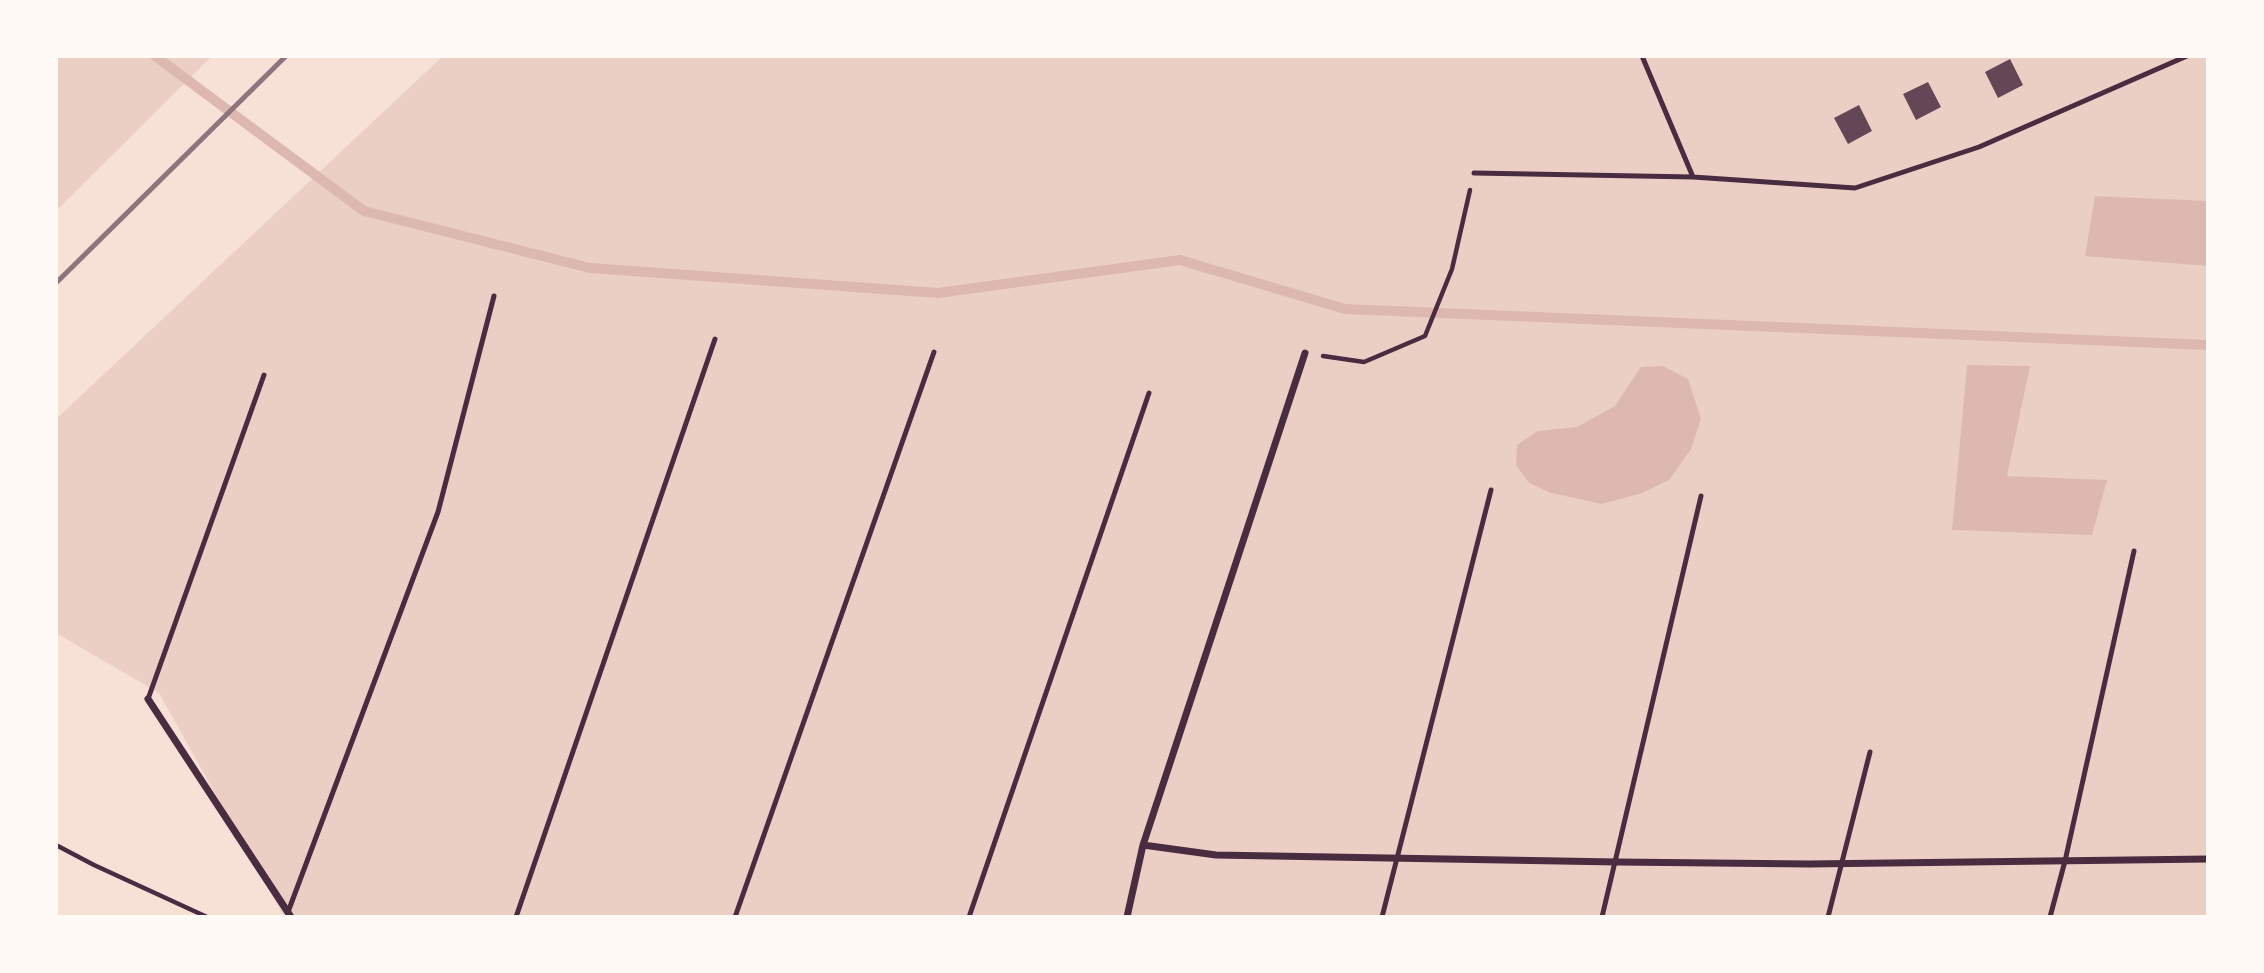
<!DOCTYPE html>
<style>
body{margin:0}
#map{position:relative;width:2264px;height:973px;overflow:hidden;background:#f7e1d7;font-family:Manrope,sans-serif}
canvas{display:block}
.frame{position:absolute;inset:0;border:58px solid #fffaf5;pointer-events:none}
</style>
<div id="map">
<canvas width="2264" height="973"></canvas>
<div class="frame"></div>
</div>
<script>
const ctx = document.querySelector('canvas').getContext('2d');
ctx.lineJoin = 'round';
function paint(path, color) {
  ctx.fillStyle = color;
  ctx.fill(path, 'evenodd');
}
function strokePath(path, color, width, dash) {
  ctx.strokeStyle = color;
  ctx.lineWidth = width;
  ctx.lineCap = dash ? 'butt' : 'round';
  ctx.setLineDash(dash || []);
  ctx.stroke(path);
}
paint(new Path2D(`
 M56,56H212L56,211Z
 M443,56H2208V917H284L159,693L56,633V419Z`), '#ebcfc5');
paint(new Path2D(`
 M2095,196L2208,201V266L2085,256Z
 M1967,365L2030,366L2007,476L2107,480L2092,535L1952,530Z
 M1663,366L1688,379L1701,419L1691,449L1669,480L1642,493L1602,504L1551,493L1529,483L1516,465L1517,445L1538,431L1577,427L1615,406L1641,367Z`), '#dcb8b0');
strokePath(new Path2D(`
 M155,56L364,211L590,268L938,293L1180,260L1345,309L2208,345`), '#dcb8b0', 10);
paint(new Path2D(`
 M2010,59L2023,85L1998,98L1985,72Z
 M1928,82L1941,107L1916,120L1903,94Z
 M1859,105L1872,131L1848,144L1834,118Z`), '#644757');
strokePath(new Path2D(`
 M1323,356L1364,362L1425,336L1452,269L1470,190
 M56,845L94,865L207,917`), '#4a2c40', 4.5);
strokePath(new Path2D(`
 M1642,56L1693,177
 M1474,173L1693,177L1855,188L1979,147L2187,56
 M148,699L264,375
 M288,912L438,512L494,296
 M516,917L715,339
 M735,917L934,352
 M969,917L1149,393
 M1382,917L1491,490
 M1602,917L1701,496
 M1828,917L1870,752
 M2050,917L2065,861L2134,551`), '#4a2c40', 5);
strokePath(new Path2D(`
 M148,699L291,917
 M1143,845L1216,855L1617,862L1809,864L2208,859
 M1127,917L1143,845L1305,353`), '#4a2c40', 7);
strokePath(new Path2D(`
 M56,283L286,56`), '#8f747c', 5);
</script>
